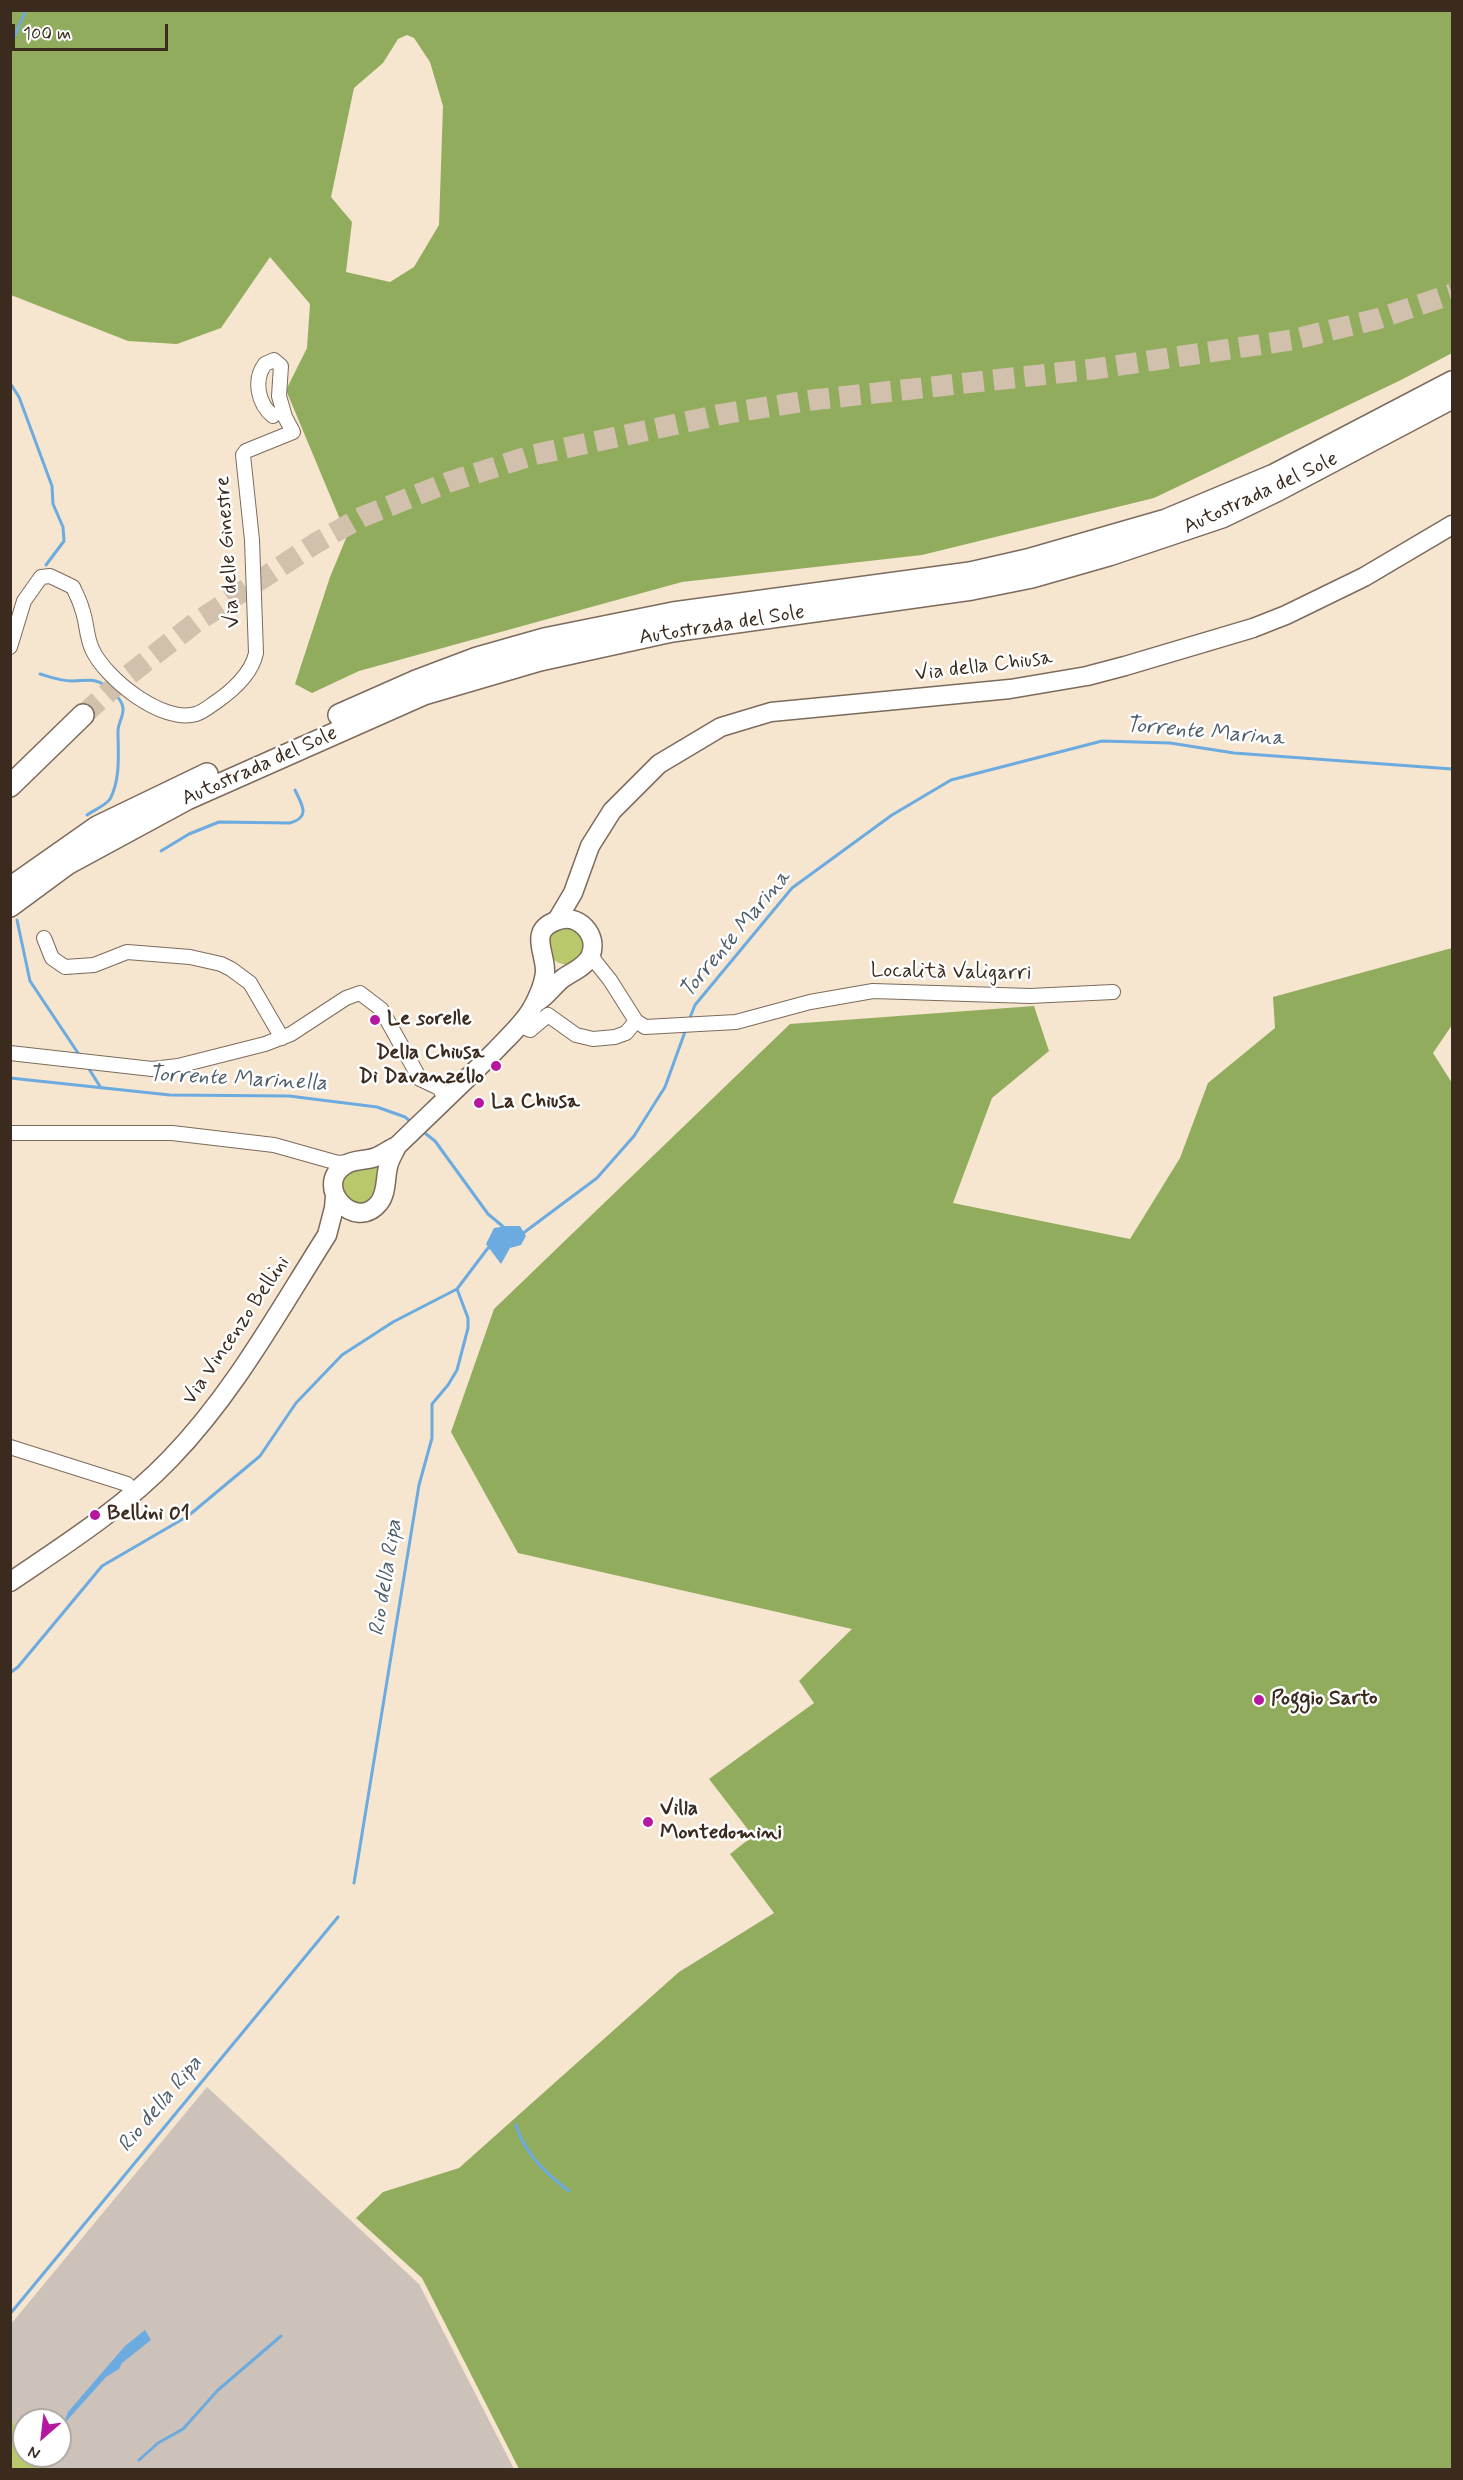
<!DOCTYPE html>
<meta charset="utf-8">
<style>
body{margin:0}
#map{position:relative;width:1463px;height:2480px;overflow:hidden;background:#f6e5cf;font-family:Mynerve,sans-serif}
canvas{display:block}
.frame{position:absolute;inset:0;border:12px solid #3b2a1e;pointer-events:none}
.north{position:absolute;left:12px;top:2408px;width:60px;height:60px;box-sizing:border-box;background:#fff;border:2px solid #b1aaa5;border-radius:50%;rotate:208deg;font-size:16px;font-weight:700;line-height:24px;text-align:center;color:#3b2a1e}
.north::after{content:'';display:block;margin:auto;width:21px;height:27px;background:#b5179e;clip-path:polygon(50% 0,100% 100%,50% 72%,0 100%)}
.scale{position:absolute;left:12px;top:24px;width:156px;height:27px;box-sizing:border-box;border:3px solid #3b2a1e;border-top:0;padding-left:8px;font-size:18px;line-height:21px;white-space:nowrap;color:#3b2a1e;-webkit-text-stroke:4px #fff;paint-order:stroke}
</style>
<div id="map">
<canvas width="1463" height="2480"></canvas>
<div class="frame"></div>
<div class="north">N</div>
<div class="scale">100 m</div>
</div>
<script>
const ctx = document.querySelector('canvas').getContext('2d');
ctx.lineJoin = 'round';
function paint(path, color) {
  ctx.fillStyle = color;
  ctx.fill(path, 'evenodd');
}
function strokePath(path, color, width, dash) {
  ctx.strokeStyle = color;
  ctx.lineWidth = width;
  ctx.lineCap = dash ? 'butt' : 'round';
  ctx.setLineDash(dash || []);
  ctx.stroke(path);
}
function label(font, color, halo, rows, align = 'center') {
  ctx.font = font + ' Mynerve,sans-serif';
  ctx.lineWidth = 5;
  ctx.setLineDash([]);
  ctx.textBaseline = 'middle';
  ctx.strokeStyle = halo;
  ctx.fillStyle = color;
  for (const [text, x, y, turn = 0] of rows) {
    ctx.save();
    ctx.translate(x, y);
    ctx.rotate((+turn || 0) * Math.PI / 180);
    ctx.textAlign = isNaN(turn) ? turn : align;
    if (halo) ctx.strokeText(text, 0, 0);
    ctx.fillText(text, 0, 0);
    ctx.restore();
  }
}
paint(new Path2D(`
 M207,2087L419,2284L514,2469H48L38,2456H60V2420H24V2438L11,2420V2324Z`), '#ccc2b9');
paint(new Path2D(`
 M565,925L584,934L585,954L568,965C549,963 549,952 548,936L552,930Z
 M343,1166H375L380,1171L375,1207L338,1202Z
 M11,2420L24,2438V2456H38L48,2469H11Z`), '#b8c86a');
paint(new Path2D(`
 M10,11H1452V353L1401,380L1154,498L922,555L682,582L359,671L312,693L295,684L330,577L347,536L286,390L307,348L310,304L270,257L221,328L177,344L128,341L11,295ZM407,35L414,38L430,62L443,106L439,225L414,267L390,282L346,272L352,222L331,197L354,88L383,63L398,39Z
 M1452,948V1025L1433,1053L1452,1083V2469H519L422,2278L356,2218L383,2192L459,2168L679,1972L774,1913L730,1854L753,1836L709,1779L814,1703L799,1681L852,1629L518,1553L451,1432L494,1309L790,1024L1034,1006L1049,1051L992,1098L953,1203L1130,1239L1180,1158L1208,1083L1275,1028L1273,997Z`), '#92ac5e');
paint(new Path2D(`
 M507,1226H520L526,1236L521,1245L510,1248L501,1264L486,1244L494,1228Z
 M145,2330L151,2340L122,2363L119,2369L106,2377L63,2425L68,2412L125,2346Z`), '#6cabdf');
strokePath(new Path2D(`
 M10,47L26,10
 M10,383L19,397L52,486L53,504L63,527L64,541L46,565
 M40,674C50,677 61,681 72,681C85,681 94,677 106,686C113,691 122,700 123,708C124,716 118,723 118,731C118,752 121,779 110,799C105,806 94,810 87,815
 M161,851L189,834L219,822L290,823C311,817 302,805 295,790
 M17,920L30,981L80,1056
 M689,1020L695,1005L792,888L892,815L951,780L1102,741L1170,743L1234,753L1452,769
 M89,1069L101,1088
 M10,1078L170,1095L289,1096L377,1107L405,1117L411,1122
 M421,1130L435,1141L488,1214L506,1229
 M522,1234L597,1178L634,1136L665,1087L686,1029
 M10,1673L18,1667L102,1566L188,1516L260,1456L296,1403L342,1355L393,1322L457,1289L488,1248L492,1247
 M354,1883L419,1485L432,1438V1404L448,1385L457,1370L468,1328V1318L457,1289
 M516,2125C524,2153 546,2174 569,2191
 M10,2314L338,1917
 M139,2460L158,2443L183,2429L218,2390L281,2336`), '#6cabdf', 3);
strokePath(new Path2D(`
 M83,715L121,681L195,623L316,543L362,517L449,482L533,455L723,414L812,400L1094,369L1291,340L1377,319L1452,294`), '#d1c0ac', 21, [21, 10]);
const minor = new Path2D(`
 M10,647L24,601L41,577L50,576L73,587C76,594 80,601 82,609C87,622 86,636 92,649C105,678 162,724 196,714C203,712 210,706 216,702C232,691 252,673 256,653L252,540L243,455L246,451L293,432L285,417L279,396L281,366L274,360L265,364C253,380 258,404 273,416
 M44,938L52,958L65,967L94,965L127,952L190,957L221,964L231,969L250,983L282,1038
 M592,950L594,960L610,980L636,1021L645,1027L736,1022L810,1002L873,991L1030,996L1113,992
 M519,1025L530,1030L548,1015L576,1035L593,1039L615,1037L626,1033L636,1021
 M10,1053L152,1069L178,1066L265,1044L291,1034L346,998L360,993L381,1009L420,1079L439,1088L446,1099
 M10,1133H172L274,1145L338,1163L349,1162
 M10,1447L127,1484L135,1493`);
const major = new Path2D(`
 M557,920L573,893L590,846L612,811L659,764L721,727L771,712L1010,689L1087,676L1125,666L1253,628L1286,615L1364,577L1452,525
 M397,1146C394,1153 389,1160 388,1167C385,1179 387,1193 379,1203C355,1233 312,1186 345,1165C354,1159 366,1161 376,1157C383,1154 390,1149 397,1146C430,1114 463,1083 495,1051C507,1038 522,1025 531,1010C537,1000 544,984 545,972C546,953 528,931 556,921C578,912 600,935 590,957C584,968 571,972 562,979C552,987 546,998 535,1003
 M10,1582C66,1544 123,1508 170,1459C234,1393 278,1312 327,1235L334,1208L335,1196`);
const highway = new Path2D(`
 M339,715L416,681L477,658L544,639L673,613L970,573L1027,560L1166,520L1274,475L1452,382
 M10,786L83,715
 M10,888L97,827L207,774
 M10,906L67,864L187,799L424,694L540,660L672,631L972,589L1032,577L1109,555L1222,517L1278,490L1452,398`);
strokePath(minor, '#7c6b5c', 16);
strokePath(major, '#7c6b5c', 21);
strokePath(highway, '#7c6b5c', 24);
strokePath(minor, '#fff', 14);
strokePath(major, '#fff', 18);
strokePath(highway, '#fff', 21);
for (const [x, y, r, color] of [
 [375,1020,6,"#b5179e"],
 [496,1066,6,"#b5179e"],
 [479,1103,6,"#b5179e"],
 [95,1515,6,"#b5179e"],
 [1259,1700,6,"#b5179e"],
 [648,1822,6,"#b5179e"]
]) {
  const dot = new Path2D();
  dot.arc(x, y, r, 0, 2 * Math.PI);
  ctx.fillStyle = color;
  ctx.fill(dot);
  strokePath(dot, '#fff', 2);
}
label('21px', '#3b2a1e', '#fff', [
 ["Autostrada del Sole",1261,494,-25],
 ["Via delle Ginestre",229,552,-94],
 ["Autostrada del Sole",722,626,-9],
 ["Via della Chiusa",984,667,-7],
 ["Autostrada del Sole",260,767,-24],
 ["Località Valigarri",951,973,1],
 ["Via Vincenzo Bellini",237,1331,-56]
]);
label('bold 21px', '#3b2a1e', '#fff', [
 ["Le sorelle",387,1020],
 ["Della Chiusa",484,1054,"right"],
 ["Di Davanzello",484,1078,"right"],
 ["La Chiusa",491,1103],
 ["Bellini 01",107,1515],
 ["Poggio Sarto",1271,1700],
 ["Villa",660,1810],
 ["Montedomini",660,1834]
], 'left');
label('italic 22px', '#4f5e6b', '#fff', [
 ["Torrente Marina",1205,733,5],
 ["Torrente Marina",736,935,-50],
 ["Torrente Marinella",238,1080,3],
 ["Rio della Ripa",387,1578,-81],
 ["Rio della Ripa",161,2105,-50]
]);
</script>
